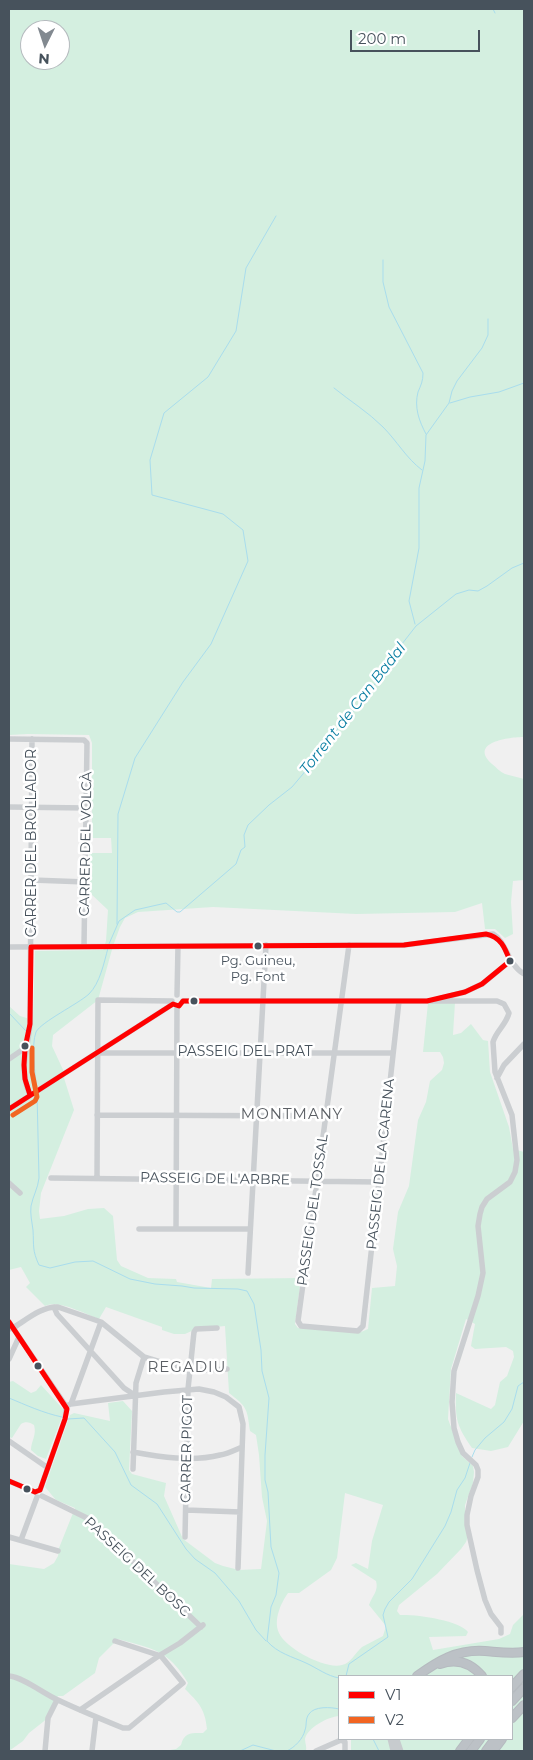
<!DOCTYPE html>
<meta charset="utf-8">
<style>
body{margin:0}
#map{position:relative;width:533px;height:1760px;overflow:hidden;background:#f0f0f0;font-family:Montserrat,sans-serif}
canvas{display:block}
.frame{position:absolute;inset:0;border:10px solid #47525c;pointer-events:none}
.legend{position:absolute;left:338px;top:1675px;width:175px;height:65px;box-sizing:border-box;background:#fff;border:1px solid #b5babe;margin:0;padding:6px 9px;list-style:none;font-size:15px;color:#47525c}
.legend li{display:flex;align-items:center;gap:10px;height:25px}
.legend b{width:25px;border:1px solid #b5babe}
.north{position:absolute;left:20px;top:20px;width:50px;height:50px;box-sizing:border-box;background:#fff;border:1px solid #b5babe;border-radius:50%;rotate:184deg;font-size:14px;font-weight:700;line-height:20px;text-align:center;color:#47525c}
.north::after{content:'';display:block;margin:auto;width:18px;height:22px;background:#828990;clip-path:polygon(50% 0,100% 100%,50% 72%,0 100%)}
.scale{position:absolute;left:350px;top:30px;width:130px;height:22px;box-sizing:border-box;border:2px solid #47525c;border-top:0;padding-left:6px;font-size:15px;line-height:18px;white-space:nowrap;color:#47525c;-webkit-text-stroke:4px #fff;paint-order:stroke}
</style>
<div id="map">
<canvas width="533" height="1760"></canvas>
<div class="frame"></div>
<ul class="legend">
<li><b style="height:6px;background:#f00"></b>V1</li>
<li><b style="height:6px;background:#f26522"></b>V2</li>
</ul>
<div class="north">N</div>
<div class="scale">200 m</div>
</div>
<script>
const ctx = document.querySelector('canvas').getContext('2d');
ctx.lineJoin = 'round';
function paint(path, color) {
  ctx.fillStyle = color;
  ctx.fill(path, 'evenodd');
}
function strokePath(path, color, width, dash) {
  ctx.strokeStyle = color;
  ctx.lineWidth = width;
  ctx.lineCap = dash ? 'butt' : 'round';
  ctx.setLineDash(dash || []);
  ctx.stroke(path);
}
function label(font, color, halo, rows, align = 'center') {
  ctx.font = font + ' Montserrat,sans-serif';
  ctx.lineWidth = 5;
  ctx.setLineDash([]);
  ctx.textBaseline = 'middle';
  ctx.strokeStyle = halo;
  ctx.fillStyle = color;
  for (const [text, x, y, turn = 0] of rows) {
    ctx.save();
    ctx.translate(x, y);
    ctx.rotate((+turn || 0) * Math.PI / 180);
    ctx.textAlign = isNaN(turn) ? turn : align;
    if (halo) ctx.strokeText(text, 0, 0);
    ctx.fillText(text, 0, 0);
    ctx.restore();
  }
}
paint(new Path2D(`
 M9,9H524V737C510,737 468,742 492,764C496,767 500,772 505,774C511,776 518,777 524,779V880L513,881L511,902L513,934L505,938L495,929H485L482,903L455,912L356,914L213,907L138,912L125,918L120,927L113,946L98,1000L53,1035L52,1046L65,1074L64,1078L74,1110L41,1193L39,1211L40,1219L64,1216L88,1209L104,1208L113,1216L117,1260L121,1266L148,1278L176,1279L177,1282L211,1288L212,1279L301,1278L295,1324L298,1328L361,1332L368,1329L372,1288L395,1286L397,1266L393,1249L398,1212L409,1186L418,1120L426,1102L430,1081L442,1070L444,1063L443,1057L440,1052H423L428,1003L455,1002L453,1035L461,1033L471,1024L483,1040L488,1041L490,1072L509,1127L513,1149L524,1152V1421L508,1447L491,1451L472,1448C457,1426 455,1420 456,1393L491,1409L495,1405L500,1382L507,1376L514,1357L513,1351L506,1347L475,1349L471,1346L475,1324L466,1319L451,1369L448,1419L462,1456L473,1466L474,1472L473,1483L465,1505V1523L468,1536L466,1542L461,1549L437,1574L399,1605L397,1611L400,1615C414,1614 460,1620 468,1632L466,1636L429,1637L433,1650L499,1639L510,1634L513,1625L524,1614V1751H351V1739H512V1676H339V1716C328,1717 308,1727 305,1739C305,1743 307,1747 306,1751H165L176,1749L181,1745C184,1732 192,1733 203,1733L207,1729C205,1709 199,1703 185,1689L188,1683C168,1649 152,1649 118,1639L99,1658L95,1673L63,1696H58L48,1718L29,1733L23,1741L9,1751V1564L44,1569L54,1563L58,1556L59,1548L75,1508L56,1500L45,1487L70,1415L74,1413L110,1421L108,1403L123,1401L132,1411L129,1470L132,1474L166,1483L164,1496L183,1539L215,1563L223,1566L239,1570L261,1569L267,1521L262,1497L259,1455L256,1435L250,1431C247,1408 247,1407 229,1393L225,1326L196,1329L185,1334H174L162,1330V1327L106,1307L99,1319C85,1314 58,1299 45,1306L26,1287L30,1283L21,1267L9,1270V1006L20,1016L33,1020L35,951L103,950L106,941L108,910L90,893L89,853H112L111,838H92V743L89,735L28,734L9,735ZM30,30H60V60H30ZM345,1493L383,1505L372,1541L368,1569L356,1563L351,1565L376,1581C379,1591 372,1596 369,1605L386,1626L383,1636C376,1640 369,1643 362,1647C355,1653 351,1663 342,1665C326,1670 285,1648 279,1633C273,1620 281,1603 288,1593H299L331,1570L337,1558Z
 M13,1381L31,1393L36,1391L41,1385L63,1409L62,1417L46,1459L38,1456L31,1450C31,1441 37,1435 34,1425C30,1422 25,1421 21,1424L12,1438L9,1437V1382Z`), '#d4efe0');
strokePath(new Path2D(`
 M493,9L495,13
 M383,260V282L389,307L423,373C423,381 421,385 418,392C414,407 419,421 426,434
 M334,388C350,401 368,412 383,427C397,441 406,458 422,470
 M450,403L470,397L499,392L524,383
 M415,624L409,601L419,548V488L425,461L426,435L449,403L452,391L457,381L482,348L488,335V319
 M117,924L118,814L135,758L183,682L211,644L248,561L243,530L223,514L152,495L150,460L164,413L208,377L236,331L246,268L276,216
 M109,944L119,921L135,910L166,903L177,912H180L236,864L241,850L245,847L244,835L248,825L269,805L292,787L303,774L322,747L370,692L391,658L416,626L456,594L469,590L478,591L487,586L512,568L524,563
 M9,1013L26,1031
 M37,1089C35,1075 31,1045 36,1032C41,1022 78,1004 89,994C100,983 104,963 108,948
 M37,1093L39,1178C38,1188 33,1196 31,1206C30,1214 32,1222 33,1230C34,1246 32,1250 39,1265L50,1268L75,1262L93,1261L130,1279L155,1284L182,1286L194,1288L238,1289L247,1291L254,1304L261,1350L262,1371L269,1398L265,1455V1480L268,1492L271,1547L279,1573L276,1595L271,1607L267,1641C277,1653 293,1657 306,1663C317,1668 327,1676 339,1678
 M9,1398C26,1405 43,1413 62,1417
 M68,1419L84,1418L115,1452L131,1485L157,1504L186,1549L195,1559L215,1573L239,1601L256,1630L266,1641
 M472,1457L475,1450L485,1438L504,1422L512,1409L518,1386L524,1382
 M346,1676L349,1664L388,1637L383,1615L385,1609L389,1602L412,1579L445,1526L451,1512L457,1490L465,1478L470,1463
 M373,1739L379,1751
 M240,1751L253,1745L276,1751
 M287,1751C295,1747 303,1739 305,1730C307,1725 305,1719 309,1714C314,1706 331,1707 339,1709`), '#a9dded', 1);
const highway = new Path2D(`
 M440,1664C457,1658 471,1663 482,1676
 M417,1676C438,1661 457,1649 485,1651C498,1652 511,1654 524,1652
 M512,1687L524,1674
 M512,1701L524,1688
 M512,1718L524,1705
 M460,1751L469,1739
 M471,1751L480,1739
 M486,1751L495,1739
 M493,1751L502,1739`);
strokePath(highway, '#b5babf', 10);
strokePath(new Path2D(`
 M9,739L84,740L87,743L84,946
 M9,807L87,808
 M32,880L86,882
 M349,945L298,1321L301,1326L358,1331L363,1326L399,1001
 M9,947L404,945L493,934C507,942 507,964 524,974
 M177,995L178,946
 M438,999L465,992L482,984L510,961
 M183,1001H429
 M427,1001H497L504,1004L509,1013C506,1025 496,1031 493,1042L495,1072L512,1115L517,1160L515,1172L510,1182L487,1199L482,1207L480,1214L478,1226L483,1273L478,1296L454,1371L452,1402L454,1428L458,1442L463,1453L476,1465L478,1470V1477L471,1496L467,1515V1525L477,1570L485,1600L491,1614L501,1627V1633
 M97,1053H393
 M9,1059L25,1048
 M497,1078L504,1065L524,1044
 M30,1095C18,1068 28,1050 30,1024L32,739
 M9,1109L173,1004
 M97,1115L326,1116
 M51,1178L379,1182
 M97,1178L98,1000L172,1001
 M9,1183L20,1193
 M139,1229H250
 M176,1229L177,1006
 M248,1273L266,945
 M54,1307L57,1314L124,1388L136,1396
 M9,1322L66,1406
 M9,1329L13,1328C26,1320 42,1306 58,1307L101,1322L144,1357L190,1371L227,1369
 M9,1359L19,1337
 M71,1404L101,1322
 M66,1406L71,1404L164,1392L199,1389L214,1392L226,1397L239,1407L243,1424L238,1568
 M9,1441L48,1468
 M133,1452C160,1457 192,1462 220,1455C227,1454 235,1450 242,1447
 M133,1469L136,1383L144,1357
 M9,1481L35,1492
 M40,1490L65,1419L66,1406
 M42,1496L89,1519L201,1627
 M186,1510L240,1512
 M9,1537L58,1551
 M185,1537L188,1389L194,1332L196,1329L217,1328
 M21,1540L37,1497
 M9,1676C23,1677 44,1694 58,1700C79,1710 101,1719 123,1728H129L183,1683L161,1656L115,1641
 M80,1710L160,1655L180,1643L203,1625
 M45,1751L48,1718L57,1700
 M92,1751L96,1717
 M316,1751L341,1740L345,1742V1751`), '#cbced1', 5.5);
strokePath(new Path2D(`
 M391,1739L394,1751
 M396,1739L400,1751`), '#c7cbce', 7);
strokePath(highway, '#bcc1c6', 8);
strokePath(new Path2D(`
 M9,1109L173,1004L179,1006L183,1001H427L465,992L482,984L510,961C505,948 501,937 486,934L404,945L31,947L30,1024L25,1048L24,1065L25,1079L30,1095
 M9,1322L67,1409L65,1419L40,1490L35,1492L9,1481`), '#f00', 5);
strokePath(new Path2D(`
 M13,1115L35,1101L37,1097L32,1072V1048`), '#f26522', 5);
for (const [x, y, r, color] of [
 [258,946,4.5,"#47525c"],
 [510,961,4.5,"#47525c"],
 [194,1001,4.5,"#47525c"],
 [25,1046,4.5,"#47525c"],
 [38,1366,4.5,"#47525c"],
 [27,1489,4.5,"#47525c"]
]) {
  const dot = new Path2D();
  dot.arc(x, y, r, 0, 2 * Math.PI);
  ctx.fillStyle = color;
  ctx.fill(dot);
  strokePath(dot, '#fff', 2);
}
label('13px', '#47525c', '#fff', [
 ["Pg. Guineu,",258,961],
 ["Pg. Font",258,977]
]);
label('14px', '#47525c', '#fff', [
 ["CARRER DEL BROLLADOR",32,843,-90],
 ["CARRER DEL VOLCÀ",86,844,-89],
 ["PASSEIG DEL PRAT",245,1052],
 ["PASSEIG DE LA CARENA",381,1164,-84],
 ["PASSEIG DE L'ARBRE",215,1179,1],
 ["PASSEIG DEL TOSSAL",313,1210,-82],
 ["CARRER PIGOT",187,1449,-89],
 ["PASSEIG DEL BOSC",137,1567,43]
]);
label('italic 15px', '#0b7fa3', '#fff', [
 ["Torrent de Can Badal",353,709,-52]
]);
ctx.letterSpacing = '1px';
label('15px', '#5b5f64', '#fff', [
 ["MONTMANY",292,1115],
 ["REGADIU",187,1368]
]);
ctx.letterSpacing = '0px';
</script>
